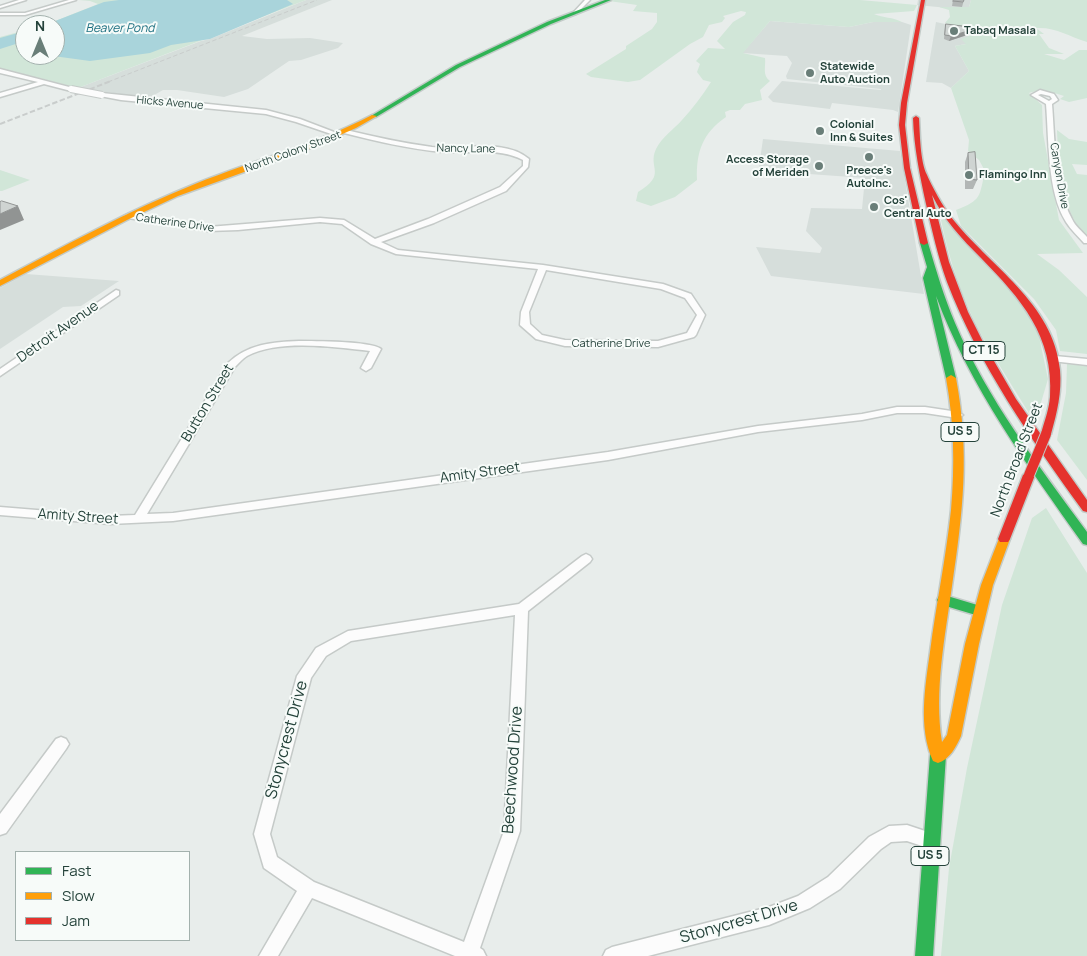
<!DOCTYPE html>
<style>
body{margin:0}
#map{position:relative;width:1087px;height:956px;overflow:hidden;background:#e8edeb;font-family:Manrope,sans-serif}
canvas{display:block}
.legend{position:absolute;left:15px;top:851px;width:175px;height:90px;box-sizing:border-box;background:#f7fbf9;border:1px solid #a3b1ad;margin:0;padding:6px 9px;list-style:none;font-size:15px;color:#24423a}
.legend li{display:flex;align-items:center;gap:10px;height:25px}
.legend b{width:25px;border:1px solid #a3b1ad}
.north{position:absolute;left:15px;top:15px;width:50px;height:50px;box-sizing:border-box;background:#f7fbf9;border:1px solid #a3b1ad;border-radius:50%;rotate:0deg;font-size:14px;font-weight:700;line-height:20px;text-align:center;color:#24423a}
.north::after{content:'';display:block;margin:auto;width:18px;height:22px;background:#697e78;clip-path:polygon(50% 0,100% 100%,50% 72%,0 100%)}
</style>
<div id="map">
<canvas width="1087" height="956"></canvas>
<ul class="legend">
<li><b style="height:6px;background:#30b455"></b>Fast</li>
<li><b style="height:6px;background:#ff9f0a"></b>Slow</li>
<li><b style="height:6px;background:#e5322d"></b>Jam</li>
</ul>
<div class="north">N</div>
</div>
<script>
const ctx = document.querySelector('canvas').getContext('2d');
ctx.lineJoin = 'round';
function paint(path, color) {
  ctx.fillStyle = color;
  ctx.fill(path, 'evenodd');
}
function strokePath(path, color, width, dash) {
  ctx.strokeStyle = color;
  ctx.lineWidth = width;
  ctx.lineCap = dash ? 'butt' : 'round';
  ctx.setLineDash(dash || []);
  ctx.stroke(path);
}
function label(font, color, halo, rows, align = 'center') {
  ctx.font = font + ' Manrope,sans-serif';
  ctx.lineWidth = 4;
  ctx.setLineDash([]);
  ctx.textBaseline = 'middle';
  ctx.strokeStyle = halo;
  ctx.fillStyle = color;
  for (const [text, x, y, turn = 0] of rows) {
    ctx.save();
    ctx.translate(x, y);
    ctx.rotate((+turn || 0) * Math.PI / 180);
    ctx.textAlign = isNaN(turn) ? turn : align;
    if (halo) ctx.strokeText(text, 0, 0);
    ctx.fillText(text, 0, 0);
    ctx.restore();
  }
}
paint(new Path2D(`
 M306,0H332L242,36L267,39L310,38L343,43L338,48L301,60L289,61L248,89L224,97L177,90H163L149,98L78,88L201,41L210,39Z
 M918,0H971L969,7L959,9L917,5Z
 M770,21L849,27L873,22H902L911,25L898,112L893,110L832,103L830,109L773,102L768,97L782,81L881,90V89L787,79L786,76L792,63L787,56L742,53Z
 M936,22L968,29L969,37L966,44L955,46L969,71L951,88L942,83L926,82Z
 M763,139L900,151L924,294L771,276L756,247L820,253L822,248L806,231L811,208L862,209L865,178L781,172L759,167Z
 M26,274L119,281L81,306L63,307L0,349V288Z`), '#d6dedb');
paint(new Path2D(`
 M79,0H306L78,88L0,68V37L22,31L25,30V55H55V25H45L98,4L90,1Z
 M614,0H860L917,5L914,11L874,14C883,18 893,17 902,22H873L849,27L770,21L743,53L765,58C766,67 762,75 770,81L760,90L762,100L745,104L740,110H730L725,112L726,117C703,133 696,151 697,180L675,197L651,206L636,201L638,192C668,174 647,168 656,149C662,137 673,130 682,120C693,108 702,96 711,82L703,80L697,72L700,64L696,61L708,48L725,49L717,41L733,22L745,15L746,12L741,11L723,16L725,18L722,22L709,25L703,37L690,44L640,80L628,82L591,77L586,74L626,49V46L652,29L657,22V13L633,11L637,5L609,1Z
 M971,0H1087V42C1067,36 1057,27 1036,28L1044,34H1039L1049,48L1064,54H1044L1064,60L1079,50H1087V98L1069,102L1060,99L1064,96C1051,92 1042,89 1029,93L1042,105L1043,133L1059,220L1083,253L1037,254L1059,270L1087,297V354L1060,351L1056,330L1034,299L961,226L956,210C982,200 979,197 985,171L979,160L968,151L969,140L951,88L969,71L955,46L966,44L961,39L969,36L968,29L945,23L950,17L949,10L939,7H969Z
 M1057,130L1069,139L1087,142V165L1072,164L1077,174L1087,175V237C1062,215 1058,162 1057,130Z
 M0,170L30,180L2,191H0Z
 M945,219L1015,297L1037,327L1048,379L1035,423C1018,395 1000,367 983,338C963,302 949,260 941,220Z
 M1067,364L1087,365V480L1057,440L1066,393Z
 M1046,508L1087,573V956H941L949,868L967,768L1002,605L1032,518Z`), '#d1e6d8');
paint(new Path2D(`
 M119,0H287L293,4L210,39L171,45L150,53L90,61L46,55H55V25H45L104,2Z
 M25,31V41L0,49V38Z`), '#a9d4db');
const street = new Path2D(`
 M19,0H26L0,8V6Z
 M69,0H76L25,15H0V13H25Z
 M585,0H590L576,14H572Z
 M0,69L73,88L74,89L71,91L44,84L0,97V93L38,82L0,73Z
 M1040,90L1054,94L1058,100L1052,104C1055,141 1054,185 1072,219C1075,226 1082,231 1087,237V243H1084C1078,236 1071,230 1066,222C1047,192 1049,139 1046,104L1031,95ZM1041,94L1050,96L1052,99L1049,101L1038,95Z
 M102,93L266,110L300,119L342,135L337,136L296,122L266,114L121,100L100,96Z
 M346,130C375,137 403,143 432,147C462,150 504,138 529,159L528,167L506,191L434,223L381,242L398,250L543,265L663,284L691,294L705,315L696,335L694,337L658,347L565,346L536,339L520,325L521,312L538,269L396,254L371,244L342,224L320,222L238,230L208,231L128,218L124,216L128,214L208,227L320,218L344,220L375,239L428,219L500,187L523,166V160C497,147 470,154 443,152C409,149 376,141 344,133L343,132ZM546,270L661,289L685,298L697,315L687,333L658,341L565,340L542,335L530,324L529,312Z
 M116,290L119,291V295L0,376V369Z
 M299,341C314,341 371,341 381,349L371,368L366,371L361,368L370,351C334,347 279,339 247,356C242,359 239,363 235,367L147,514L173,513L608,452L758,426L862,414L897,407H925L958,412L963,415L958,418L925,413H897L862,420L758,432L608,460L173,521L110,524L0,515V507L110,516L135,515L228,363C248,344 272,342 299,341Z
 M1055,356L1087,359V365L1052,361L1050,359Z
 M586,554L590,556L592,559L590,562L528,611L520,831L480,948L483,950L486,956H455L312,898L278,956H259L297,891L264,868L254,834L297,676L316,648L348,631L519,604L582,556ZM515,615L504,831L464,942L314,882L277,857L270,834L311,678L326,656L351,641Z
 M61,737L66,739L69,744L66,749L6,833L0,835V814L56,739Z
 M907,825L937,835L939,841L937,847L931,849L907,841L891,842L881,849L840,889L810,908L769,925L648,956H603L606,950L612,947L769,907L798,896L828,877L869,837L889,826Z`);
const fast = new Path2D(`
 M605,0H611L551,24L460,67L376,117L371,116L456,65L547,22Z
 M921,241L928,243C936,270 944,297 955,323C987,399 1039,466 1087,532V545L1083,544C1027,465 970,387 936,296L956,378L951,381L946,378L923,278L927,267L920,243Z
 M944,595L984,607L986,611L984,615L979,616L939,604L937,600L939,596Z
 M938,748L943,750L946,755L933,956H915L930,755L933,750Z`);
const slow = new Path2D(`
 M372,115L377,116L356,128L313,147L178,196L127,220L0,286V280C64,246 128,211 195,184C254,160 315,145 372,115Z
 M951,375L956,378C970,453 963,512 952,586C945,637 934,691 942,742L947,735L965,644L981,585L1000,536H1008L1010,539L993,585L979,644L961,736C956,747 950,759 938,763L933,761C918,728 925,687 930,652C936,605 946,558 951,510C955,465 954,422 946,378Z`);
const jam = new Path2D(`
 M921,0H925L907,103L905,125L910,168L928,243L924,245L920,243L904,168L899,125L901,103Z
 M916,116L919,118C920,134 920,161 927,175C931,185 944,208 951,217C989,266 1054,303 1060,370C1062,392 1057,413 1051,434L1046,437L1041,434C1044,422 1049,410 1050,397C1054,336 1021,299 981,258C962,239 944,220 932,195L949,262L968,312L983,342L1016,399L1087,500V512L1083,511C1031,439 979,365 947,282C938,257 932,230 926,204C920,176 914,148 913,118Z
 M1029,471L1035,475L1010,539L1008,542H1000L998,539L1023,475Z`);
strokePath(street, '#c5cac8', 3);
strokePath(fast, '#c3cbc8', 3);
strokePath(slow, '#c3cbc8', 3);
strokePath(jam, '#c3cbc8', 3);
paint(street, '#fcfcfc');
paint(fast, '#30b455');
paint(slow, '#ff9f0a');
paint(jam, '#e5322d');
strokePath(new Path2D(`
 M108,82L317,0`), '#c9cdcc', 1, [4.5, 2.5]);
strokePath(new Path2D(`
 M0,124L111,81`), '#c9cdcc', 2, [5.5, 2.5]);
const streetBridge = new Path2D(`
 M71,89L102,95`);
const jamBridge = new Path2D(`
 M1029,475L1046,434`);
strokePath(streetBridge, '#c5cac8', 8, []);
strokePath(jamBridge, '#c3ccc9', 12, []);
strokePath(streetBridge, '#fcfcfc', 6);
strokePath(jamBridge, '#e5322d', 10);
paint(new Path2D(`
 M953,0H964L962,7L952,6Z
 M946,24L976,32L949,41L944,39L945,28Z
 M968,153L977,180L973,189H965V162Z`), '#b2b6b5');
paint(new Path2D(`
 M978,28L976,32L949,41L951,36Z
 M18,206L24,220L0,230V214Z`), '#919493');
const building = new Path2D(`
 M954,0H964L963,2L953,1Z
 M946,24L978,28L951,36L945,35Z
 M975,152L977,180L969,179L968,153Z
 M2,201L18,206L0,214V202Z`);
paint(building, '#cfd4d2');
strokePath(building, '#919493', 1);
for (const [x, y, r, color] of [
 [954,31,5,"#697e78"],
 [810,73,5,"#697e78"],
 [820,131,5,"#697e78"],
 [869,157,5,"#697e78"],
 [819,166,5,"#697e78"],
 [969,175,5,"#697e78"],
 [874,207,5,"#697e78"]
]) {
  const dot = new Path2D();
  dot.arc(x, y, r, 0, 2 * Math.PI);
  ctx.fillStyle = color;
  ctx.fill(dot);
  strokePath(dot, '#f7fbf9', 2);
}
label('bold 11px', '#24423a', '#f7fbf9', [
 ["Tabaq Masala",964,31],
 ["Statewide",820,67],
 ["Auto Auction",820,80],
 ["Colonial",830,125],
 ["Inn & Suites",830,138],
 ["Access Storage",809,160,"right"],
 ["of Meriden",809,173,"right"],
 ["Preece's",869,171,"center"],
 ["AutoInc.",869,184,"center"],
 ["Flamingo Inn",979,175],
 ["Cos'",884,201],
 ["Central Auto",884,214]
], 'left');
label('11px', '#24423a', '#f7fbf9', [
 ["Hicks Avenue",170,103,5],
 ["Nancy Lane",466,149,1],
 ["North Colony Street",293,152,-20],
 ["Canyon Drive",1059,176,80],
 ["Catherine Drive",175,223,8],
 ["Catherine Drive",611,344]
]);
label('italic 12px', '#1c6f80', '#f7fbf9', [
 ["Beaver Pond",120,29]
]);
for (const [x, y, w] of [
 [984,351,42],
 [960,432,38],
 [930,856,38]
]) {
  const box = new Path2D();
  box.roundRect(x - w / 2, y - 9.5, w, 19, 4);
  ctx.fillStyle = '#f7fbf9';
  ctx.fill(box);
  strokePath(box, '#24423a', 1);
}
label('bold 12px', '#24423a', null, [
 ["CT 15",984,351],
 ["US 5",960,432],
 ["US 5",930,856]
]);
label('14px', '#24423a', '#f7fbf9', [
 ["Detroit Avenue",58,332,-35],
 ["Button Street",208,403,-59],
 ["North Broad Street",1017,460,-69],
 ["Amity Street",480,473,-8],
 ["Amity Street",78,517,4]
]);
label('16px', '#24423a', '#f7fbf9', [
 ["Stonycrest Drive",287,740,-75],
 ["Beechwood Drive",513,770,-86],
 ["Stonycrest Drive",739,922,-16]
]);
</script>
